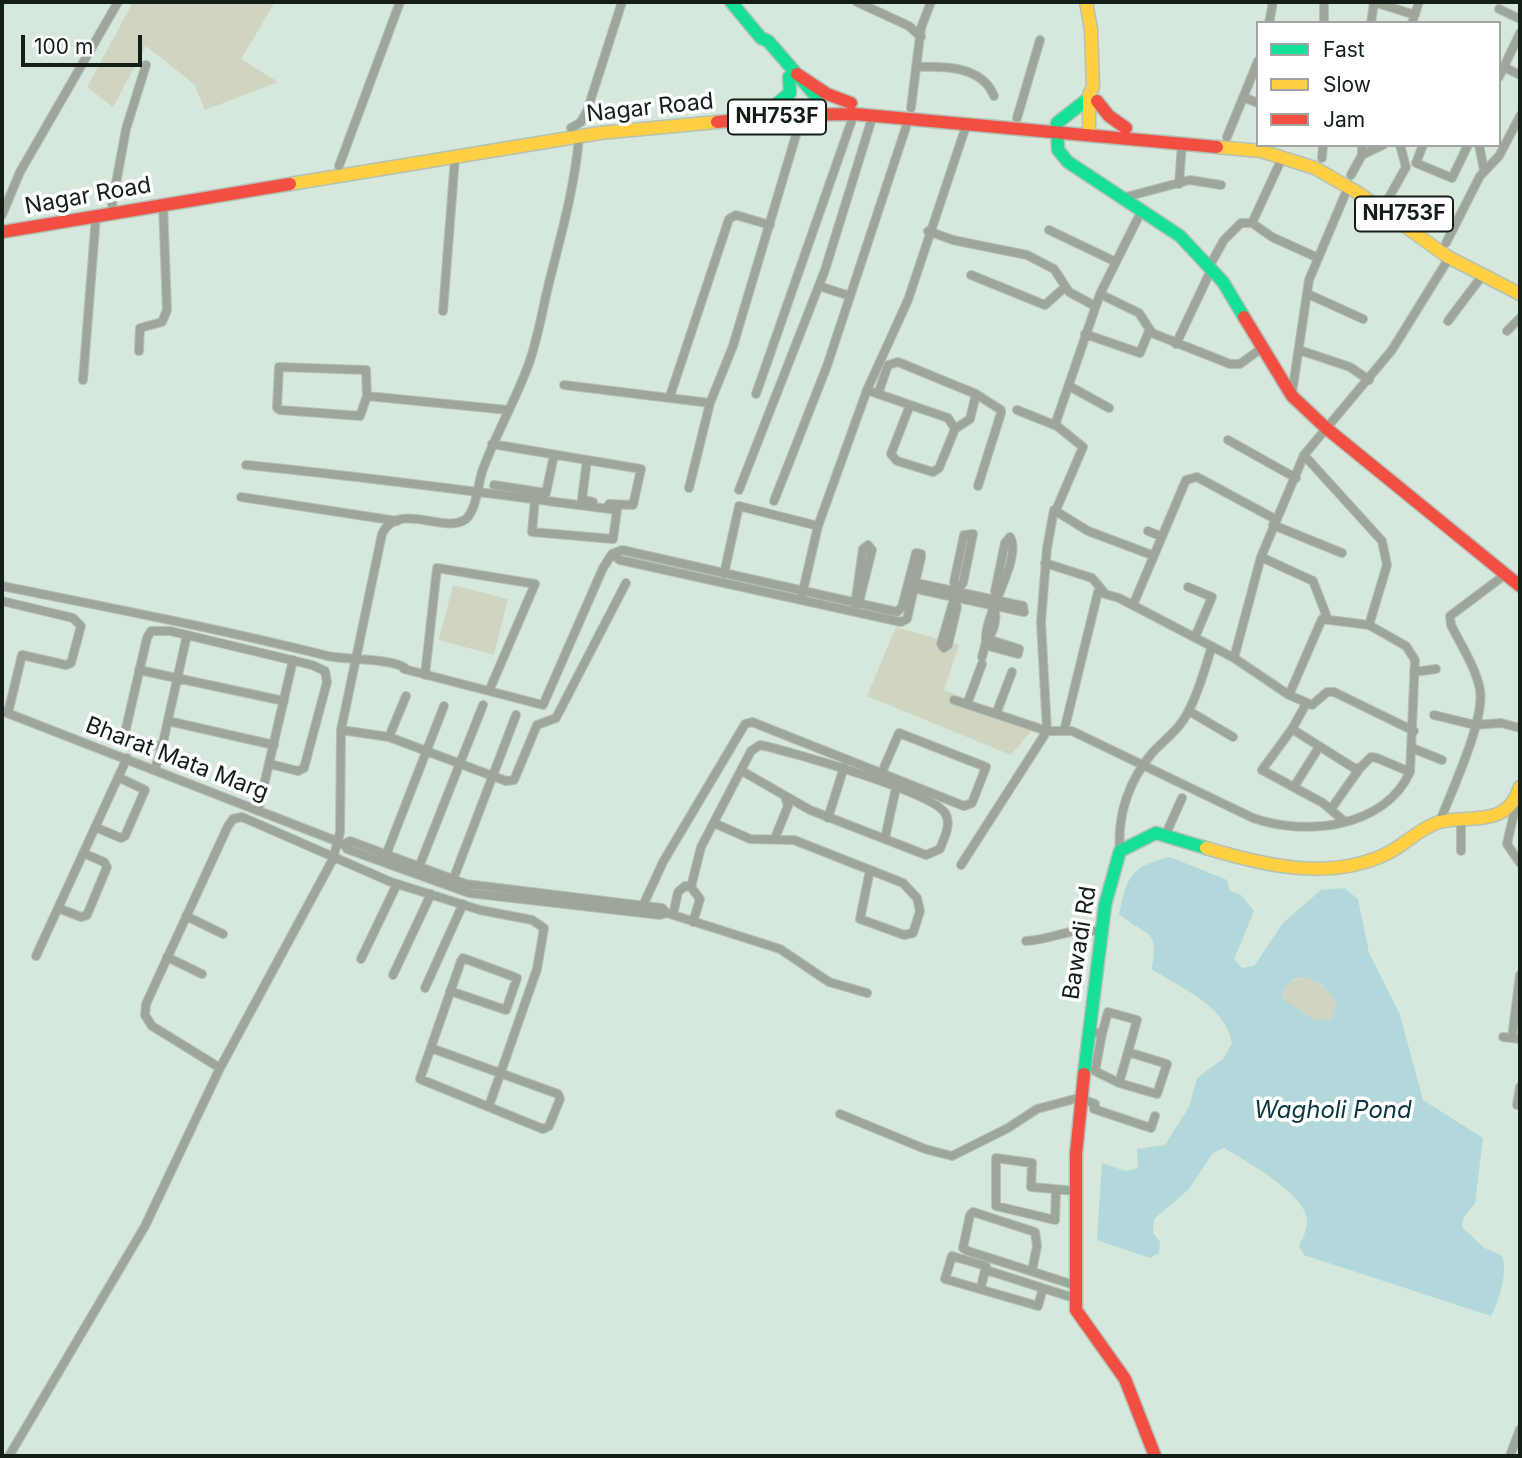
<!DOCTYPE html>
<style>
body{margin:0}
#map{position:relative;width:1522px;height:1458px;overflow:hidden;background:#d6e7db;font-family:Inter,sans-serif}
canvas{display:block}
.frame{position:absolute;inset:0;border:4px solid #121e16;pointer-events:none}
.legend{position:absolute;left:1256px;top:21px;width:245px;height:126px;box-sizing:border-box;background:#fff;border:2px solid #a0a5a2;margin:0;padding:9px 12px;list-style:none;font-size:21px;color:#121e16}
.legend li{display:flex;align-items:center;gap:14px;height:35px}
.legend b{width:35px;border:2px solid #a0a5a2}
.scale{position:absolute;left:21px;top:35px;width:121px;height:32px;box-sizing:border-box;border:4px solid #121e16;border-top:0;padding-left:9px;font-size:21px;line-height:24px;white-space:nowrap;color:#121e16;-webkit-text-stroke:5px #fff;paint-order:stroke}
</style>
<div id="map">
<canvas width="1522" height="1458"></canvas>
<div class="frame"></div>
<ul class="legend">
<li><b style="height:9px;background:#16e098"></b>Fast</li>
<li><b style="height:9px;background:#ffcf43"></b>Slow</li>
<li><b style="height:9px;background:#f24e42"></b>Jam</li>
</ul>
<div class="scale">100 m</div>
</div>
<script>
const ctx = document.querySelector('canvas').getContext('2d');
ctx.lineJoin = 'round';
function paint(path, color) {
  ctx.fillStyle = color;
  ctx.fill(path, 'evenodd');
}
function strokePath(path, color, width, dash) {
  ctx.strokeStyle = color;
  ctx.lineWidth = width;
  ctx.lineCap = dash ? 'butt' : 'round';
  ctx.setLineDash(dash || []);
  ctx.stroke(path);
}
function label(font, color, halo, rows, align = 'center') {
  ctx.font = font + ' Inter,sans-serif';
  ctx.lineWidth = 7;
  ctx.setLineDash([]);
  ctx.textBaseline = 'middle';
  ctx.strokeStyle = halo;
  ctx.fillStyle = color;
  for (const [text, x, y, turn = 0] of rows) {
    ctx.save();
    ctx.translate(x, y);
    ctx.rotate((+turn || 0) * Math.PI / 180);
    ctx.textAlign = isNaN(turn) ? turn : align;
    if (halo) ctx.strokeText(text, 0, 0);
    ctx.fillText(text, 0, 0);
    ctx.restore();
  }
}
paint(new Path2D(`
 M133,2H275L241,59L278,82L205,110L194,84L146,46L113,107L87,87Z
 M453,585L508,599L494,655L439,640Z
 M896,627L959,645L944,690L1036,725L1011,755L867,696Z
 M1309,977L1331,993L1337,1005L1331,1020H1315L1284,1001L1282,993C1289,982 1296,977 1309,977Z`), '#d1d4c0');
paint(new Path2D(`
 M1170,857L1227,880L1230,891L1241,895L1254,911L1234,959L1242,968L1254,966L1283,923L1321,890L1344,888L1358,899L1369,953L1400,1015L1423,1100L1483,1138L1475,1203L1463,1218L1462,1227L1483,1247L1502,1256C1508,1273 1499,1300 1491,1316L1304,1255L1299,1246C1303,1238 1308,1228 1307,1219C1304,1193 1246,1161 1224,1148L1213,1153L1188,1190L1154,1219L1153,1233L1160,1242L1159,1253L1150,1258L1097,1240L1102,1163L1125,1171L1138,1168L1137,1149L1165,1145L1189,1107L1197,1078L1224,1058L1232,1043C1225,1005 1182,989 1152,969C1159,927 1148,938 1119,914C1128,875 1130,867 1170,857ZM1304,977C1319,980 1330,991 1337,1005L1331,1020H1315L1284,1000L1282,993L1294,979Z`), '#b2d8dc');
const street = new Path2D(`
 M857,2L909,26L921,37
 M1324,2V23
 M1374,2L1415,15
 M1499,9L1520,19
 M1269,23L1273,2
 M1371,23L1374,2
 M1412,23L1419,2
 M916,67C945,66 982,66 994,96
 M1504,67L1520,75
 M1499,77L1520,33
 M1243,97L1258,103
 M911,108L921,28L931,2
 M1017,118L1040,40
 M571,128L581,122L587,111L622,2
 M1227,137L1258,61
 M1423,145L1416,163L1452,178L1468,145
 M1479,145L1484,170
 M1362,155L1383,145
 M1283,156L1252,223L1272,237L1316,257
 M1322,158L1323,145
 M339,166L400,2
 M1351,175L1362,155V145
 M1179,184L1182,143
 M1122,198L1190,180L1221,185
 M1387,201L1406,167L1400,145
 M112,205L126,129L146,65
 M2,215L20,172L118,2
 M1049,230L1116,262
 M928,231L953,240L1027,255L1054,269L1069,292L1095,306
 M1446,243L1480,176L1499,156L1520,116
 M1210,265L1224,240L1241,223H1252
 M971,275L1045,305L1065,287
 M819,286L850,296
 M1100,294L1139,313L1152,333L1230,364H1240L1262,348
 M1308,294L1363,319
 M443,311L455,158
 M1448,321L1482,276
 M1507,331L1520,318
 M1085,334L1140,353L1149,331
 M1176,344L1212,268
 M1299,350L1350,367L1369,380
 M139,351L140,328L162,322L167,310L163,205
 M83,380L96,216
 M564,385L710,403
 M1069,386L1109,408
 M867,390L948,418L955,429L939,468L933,472L897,461L891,454L910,405
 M1292,393L1309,280L1349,185
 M756,394L854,114
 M878,394L888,365L898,362L976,394L970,419L955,429
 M976,394L1001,410V413L978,486
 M367,396L366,370L279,367L277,408L280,410L360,416L367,396L508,410
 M670,396L729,219L736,215L770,225
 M1017,410L1057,426
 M1228,440L1296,478
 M492,444L587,460L582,499L593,502
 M1304,455L1392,350L1449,258
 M587,460L641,469L633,505L609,504
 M246,465C370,477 493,494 617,510L613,539L532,532L535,499
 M494,485L546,493L554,455
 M689,488L710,403L733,346L802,115
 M739,490L825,270L873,115
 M241,497L397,521
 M774,501L827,366L909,118
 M1056,510L1083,447L1057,426L1056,422L1100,294L1142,210
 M1273,525L1342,553
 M1148,531L1160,536
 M622,550L897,612L902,607L916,553L921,554V557L907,619L901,622L620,560L612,554Z
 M1261,557L1313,581L1327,617
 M1045,563L1092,578L1103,591
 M724,574L739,506L818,526
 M913,585L921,584L1023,606L1024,612L921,590L915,586
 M2,586C111,608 220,629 328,656C346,660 395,658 406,669
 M1188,587L1212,597L1195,637
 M802,595L818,526L867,390L908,300L967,123
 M954,598L957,607L948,645L944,648L941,644L956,592L954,582L964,535L973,534L963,583L956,592
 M2,601L73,618L81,626L71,663L66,665L22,655L8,713
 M855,605L863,549L868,545L872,550L860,598L855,603
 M1133,605L1186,480L1197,477L1275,519
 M994,607C998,620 994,631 986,642C983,614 1023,559 1010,537L1005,543L995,591L996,600
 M994,641L1019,649L1018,654L992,647L986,642Z
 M982,657L986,642
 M404,669L543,705L603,568L612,554
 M139,670L284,701
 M1414,672L1436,669
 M425,675L437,568L535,584L489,691
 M1289,695L1312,705L1327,692H1334L1414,731
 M406,696L389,737L506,781L514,780L537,725L556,718L626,583
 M954,700L1047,731H1072L1253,818C1304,836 1384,829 1410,772L1415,660L1406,646L1369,625L1387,565L1382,541L1304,455L1261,557L1234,658
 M967,704L982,664
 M2,711L344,844L347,849L469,893L660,915L667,913
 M1189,711L1233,737
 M996,714L1012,672
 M1434,715L1475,725L1501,723L1520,728
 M168,721L274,745
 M1292,729L1306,704
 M341,730L389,737
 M1064,731L1098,592L1119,598L1234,658L1289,695L1322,619L1369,625
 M162,747L187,635
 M1412,748L1442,760
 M155,769L162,747L124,737L147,638L151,631H170L312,665L325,671L327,682L304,768L298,771L270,764
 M1294,787L1319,747
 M1517,800L1507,844L1520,863
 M1331,809L1360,768
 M258,811L293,660
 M828,818L844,767
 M1344,821L1323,803L1262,770L1292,729L1354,768H1360L1371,757L1377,758L1410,772
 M1440,821C1452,790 1485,720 1480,690C1476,668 1461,645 1451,625L1450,616L1506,574
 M1461,822V851
 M714,823L750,839L794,840L903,883L917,898L920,911L913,933L904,935L860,919L870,870
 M95,827L121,838L125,836L145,790L118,777
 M1165,836L1182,798
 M775,838L788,806L785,796
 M885,838L896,788
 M344,844L350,841L466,884L662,908L667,913L780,949L829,982L867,993
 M1120,851C1117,815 1129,780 1153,752C1165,739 1180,729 1188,712C1199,692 1205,668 1212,646
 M386,855L444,706
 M961,865L1047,731L1041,622L1047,548L1054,510L1088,531L1152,555
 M419,867L483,705
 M453,880L516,715
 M691,887L701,847L751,751L760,745C789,751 932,792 945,813C952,824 944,838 940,849L926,855L810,810L742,771
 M691,887L700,899L693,922
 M58,908L81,917L87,915L107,867L104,862L83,853
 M640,912L663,862L745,724L752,722L964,806L972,803L986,767L899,733L882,772
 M673,915L678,892L685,886L691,887
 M186,916L223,934
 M1026,941C1057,939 1069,926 1101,932
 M36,956L127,758
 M167,957L202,974
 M361,959L397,884
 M393,975L431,894
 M425,988L463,904
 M1089,1031L1102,1034L1095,1071L1119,1083L1157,1094L1167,1064L1128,1052L1137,1020L1108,1012L1102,1034
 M1503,1037L1520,1039
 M1512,1038L1520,975
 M431,1048L558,1094L560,1099L549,1126L543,1129L420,1079L461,961L463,958L517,978L506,1010L450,991
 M220,1068L152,1026L145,1015L146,1004L228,826L233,819L242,817L391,882L480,910L532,920L544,928L537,969L489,1106
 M1119,1083L1128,1052
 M1082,1099L1095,1104L1094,1109L1151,1128L1155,1116
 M1517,1105L1520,1087
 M840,1114L925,1149L952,1156L1008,1128L1037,1109L1082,1097
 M1056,1190L1055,1220L996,1206V1158L1032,1163L1031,1187L1076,1191
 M986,1270L1074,1298
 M1032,1271L1037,1246L1035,1232L973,1212L970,1215L963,1248L968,1251L1074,1285
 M981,1287L986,1266L952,1256L945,1279L1038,1306L1043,1288
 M9,1456L145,1226L220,1068L333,859L340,832L341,730L382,534C398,500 445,535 466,519C477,509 478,482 483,469C496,434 515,401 528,366C538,339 542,311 549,283C561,235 575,186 579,137
 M1510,1456L1520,1429`);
const fast = new Path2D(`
 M731,2L761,38
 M761,38L768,41L815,95L821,115
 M773,107L790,93L789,77
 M1057,123L1058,150L1068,162L1180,236L1223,282L1244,317
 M1057,123L1089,98
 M1084,1074L1105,905L1120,851L1156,833L1206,848`);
const slow = new Path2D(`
 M1086,2L1091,29L1093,87L1089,95V135
 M1217,147L1261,151L1315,168L1360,194L1448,257L1520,294
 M290,184L600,133L717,122
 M1206,848C1263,865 1327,881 1384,855C1404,846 1418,829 1439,822C1469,814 1507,829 1520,787`);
const jam = new Path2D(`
 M797,74L827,94L851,103
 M1097,101L1109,116L1126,128
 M717,122L794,115L854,114L1217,147
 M2,232L290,184
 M1244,317L1292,396L1326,428L1520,586
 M1084,1074L1076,1154V1310L1125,1379L1155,1456`);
strokePath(street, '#b4c1b8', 10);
strokePath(fast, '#b4c1b8', 15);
strokePath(slow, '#b4c1b8', 15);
strokePath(jam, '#b4c1b8', 15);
strokePath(street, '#9ea69a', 8);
strokePath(fast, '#16e098', 12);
strokePath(slow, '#ffcf43', 12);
strokePath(jam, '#f24e42', 12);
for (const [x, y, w] of [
 [777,117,98],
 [1404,214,98]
]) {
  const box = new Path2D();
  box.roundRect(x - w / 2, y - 17.5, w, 35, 5);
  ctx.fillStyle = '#fff';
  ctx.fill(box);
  strokePath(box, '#121e16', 2);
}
label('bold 21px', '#121e16', null, [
 ["NH753F",777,117],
 ["NH753F",1404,214]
]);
label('23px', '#121e16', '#fff', [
 ["Nagar Road",650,108,-6],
 ["Nagar Road",88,196,-10],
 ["Bharat Mata Marg",177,759,21],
 ["Bawadi Rd",1080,943,-81]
]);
label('italic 24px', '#0b3741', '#fff', [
 ["Wagholi Pond",1333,1111]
]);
</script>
